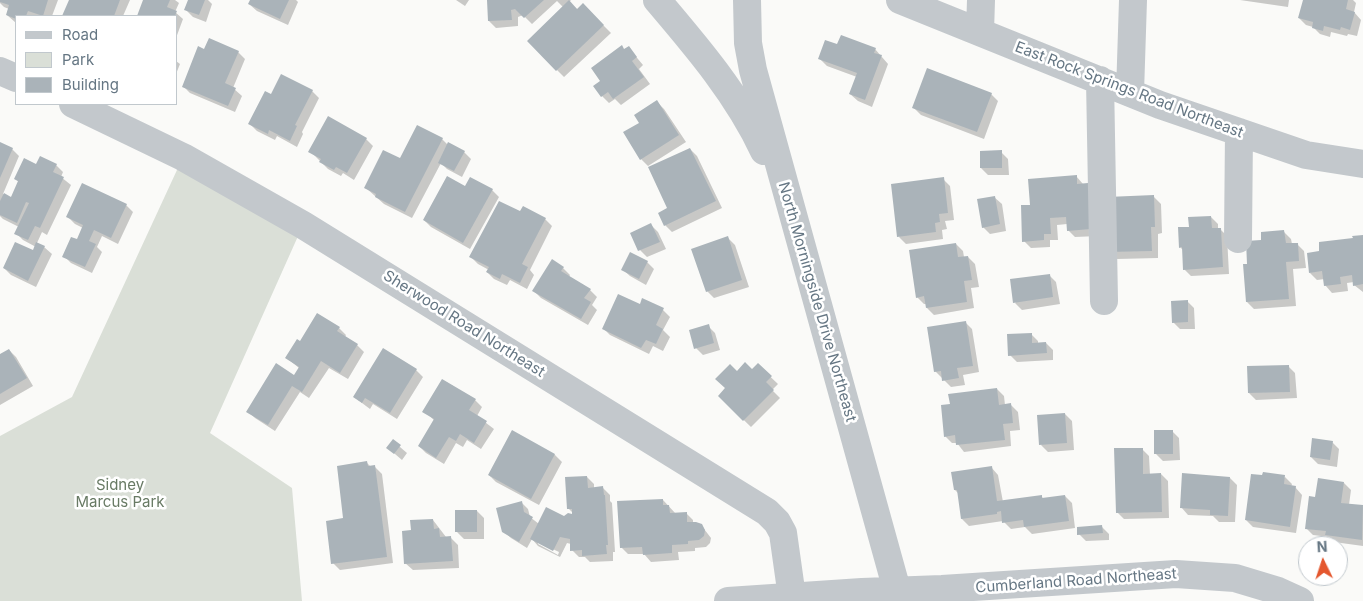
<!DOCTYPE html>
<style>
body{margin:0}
#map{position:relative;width:1363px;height:601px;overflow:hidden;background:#fafaf8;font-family:Inter,sans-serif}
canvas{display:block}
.legend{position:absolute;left:15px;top:15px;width:162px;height:90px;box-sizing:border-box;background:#fff;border:1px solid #c1c8cd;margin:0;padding:6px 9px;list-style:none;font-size:15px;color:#657683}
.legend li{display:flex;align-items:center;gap:10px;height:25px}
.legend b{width:25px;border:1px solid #c1c8cd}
.north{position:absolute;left:1298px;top:536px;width:50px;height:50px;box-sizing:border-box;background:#fff;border:1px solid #c1c8cd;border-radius:50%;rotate:356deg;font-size:14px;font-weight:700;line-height:20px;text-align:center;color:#657683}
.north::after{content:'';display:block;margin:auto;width:18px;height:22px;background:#e4572e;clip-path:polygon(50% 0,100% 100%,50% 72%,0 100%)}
</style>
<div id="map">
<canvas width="1363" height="601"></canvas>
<ul class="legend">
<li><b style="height:6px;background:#c3c8cc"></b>Road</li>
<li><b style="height:14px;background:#dadfd7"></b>Park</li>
<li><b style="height:14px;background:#aab3b9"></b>Building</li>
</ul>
<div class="north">N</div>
</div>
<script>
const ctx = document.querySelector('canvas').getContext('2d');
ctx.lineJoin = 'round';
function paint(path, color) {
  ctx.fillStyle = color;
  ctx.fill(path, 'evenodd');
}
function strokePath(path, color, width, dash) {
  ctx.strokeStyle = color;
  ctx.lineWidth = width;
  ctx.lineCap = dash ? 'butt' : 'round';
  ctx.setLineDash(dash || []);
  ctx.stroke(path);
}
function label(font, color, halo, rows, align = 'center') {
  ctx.font = font + ' Inter,sans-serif';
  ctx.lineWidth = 5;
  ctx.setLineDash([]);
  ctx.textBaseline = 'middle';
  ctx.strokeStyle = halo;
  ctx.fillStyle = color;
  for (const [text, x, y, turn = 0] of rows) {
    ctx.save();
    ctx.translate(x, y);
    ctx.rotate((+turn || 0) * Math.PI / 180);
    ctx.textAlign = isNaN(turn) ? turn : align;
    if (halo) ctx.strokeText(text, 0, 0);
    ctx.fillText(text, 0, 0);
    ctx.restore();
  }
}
paint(new Path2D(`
 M183,157L303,225L210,433L292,488L302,601H0V436L72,397Z`), '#dadfd7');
paint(new Path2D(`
 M0,0H58L52,16H16V23L7,15L9,9L4,7L0,3Z
 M71,0H130L123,16H64Z
 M144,0H175L179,3L175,12L183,19L176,38V16H138Z
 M189,0H208L212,4L206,22L193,17L186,10Z
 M251,0H296L298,2L288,25L257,11L249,4Z
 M456,0H469L465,6Z
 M488,0H571L569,2L578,10L583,5L611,33L564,77L528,41L563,7L557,1L532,24L523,15L518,17V26L496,28L489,21Z
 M1240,0H1289L1288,7Z
 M1304,0H1353L1356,3L1354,12L1361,20L1357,36L1348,34L1347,36L1331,32L1330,37L1320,34L1313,27L1306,25L1299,18Z
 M838,46L875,49L888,64L872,107L858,101L850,94L857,77L827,66L820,59Z
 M628,47L643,65L639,69L650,84L621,105L615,99L609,103L602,96V81L625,50Z
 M205,51L238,52L245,59L233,88L242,96L235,112L190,93L183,86Z
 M176,61L180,64L176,74Z
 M312,91L319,98L302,132L303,134L297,147L277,136L275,140L257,131L250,124L272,96Z
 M991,94L998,101L984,139L921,115L914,108Z
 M657,102L664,109L686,142L648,166L641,159L640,123Z
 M366,139L373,146L354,180L343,173L341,176L328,169L310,151Z
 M442,139L448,145L464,152L471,159L462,177L447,169L441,163L412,218L384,204L366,188L400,160Z
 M0,144L12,149L19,156L3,194L11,198L19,182L15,179L37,166L41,158L56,165L63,172L61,177L71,185L47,235L42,232L37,243L44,247L52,254L36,287L11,275L4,268L33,252L36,247L23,240L16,233L19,227L3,219L0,216Z
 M690,149L697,156L722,208L672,232L665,225L669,209Z
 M1001,152L1008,159L1009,175H988L981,168Z
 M1076,176L1083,184H1087L1094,191L1098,236L1075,237L1068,230L1067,224L1057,225L1058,240H1050V247L1031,248L1024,241L1031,206Z
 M943,179L950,186L954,220L945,221L947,229L942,230L943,239L906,244L899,237Z
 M465,188L492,190L499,197L470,249L431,227L424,220Z
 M994,197L1002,204L1006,231L990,234L983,227Z
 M1154,197L1161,204L1162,233L1158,234V258L1117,259L1110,252Z
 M126,205L133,212L118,244L102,236L97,247L102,252L92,273L71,263L64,256L77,241L83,228L75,224L68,217Z
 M520,213L545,219L552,226L530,270L534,275L527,289L510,280L507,285L494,279L487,272L489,270L478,264L471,257Z
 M1211,217L1218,224V229H1220L1227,236L1229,274L1191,276L1184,269L1183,250L1180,247L1190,228Z
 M651,225L658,232L666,249L647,257L640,250Z
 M1284,232L1291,239L1292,244H1297L1304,251L1306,268L1293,269L1296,306L1254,309L1247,302L1249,265L1263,241Z
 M1363,237V292L1354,285V282L1347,283L1348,291L1332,293L1325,285V279L1317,280L1310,273L1321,252Z
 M728,238L735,245L749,287L714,298L707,291Z
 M956,244L963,251L964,257H968L975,264L979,287L971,288L974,308L934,315L927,308L926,304H924L917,297Z
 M647,262L654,269L646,285L630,276L622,269Z
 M563,268L570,275L569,277L590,290L597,297L592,305L597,310L588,325L541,298L534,291Z
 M1049,275L1056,282L1060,304L1022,310L1015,303Z
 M1187,301L1194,308L1195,329H1180L1173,322Z
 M640,305L663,310L670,317L663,330L670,337L663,351L653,346L649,354L610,335L603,328Z
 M318,315L339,328L346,335L345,337L357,345L364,352L348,379L329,368L309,398L300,392L275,431L255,418L248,411L294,377L299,368L287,358L300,343Z
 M965,322L972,329L979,372L963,375L965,385L951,387L935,371Z
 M708,326L715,333L720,350L703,355L696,348Z
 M1031,334L1038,341V343H1046L1053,350V360L1017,362L1010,355Z
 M9,350L16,357L33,386L0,405V355Z
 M758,365L778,384L772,390L780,398L751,427L719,396L737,373L752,371Z
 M1288,366L1295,373L1297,398L1256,400L1249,393Z
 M416,370L423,377L397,419L373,404L370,409L354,397Z
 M443,380L475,400L482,407L477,416L494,429L481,449L467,440L463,447L456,443L444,464L426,453L419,446L435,421L424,411Z
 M997,389L1004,396L1005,405H1011L1018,412L1020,430L1010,431L1011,446L964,452L957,443H952L945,436L951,405Z
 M1065,414L1072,421L1074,450L1048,452L1041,445Z
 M1172,431L1179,438L1180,460L1163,461L1156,454Z
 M512,432L555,455L562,462L539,505L496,482L489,475Z
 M393,441L407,453L402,460L388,448Z
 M1332,442L1339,449L1337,467L1318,464L1311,457Z
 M1142,449L1149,456L1150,475L1161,474L1168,481L1169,518L1124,519L1117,512Z
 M367,463L371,467H375L382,474L393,563L340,570L333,563L344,519Z
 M991,467L998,475L1003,502L1041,496L1044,499L1065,496L1072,503L1075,528L1032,534L1025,527L1011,529L1003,521L969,526L962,519L958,493L955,490Z
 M587,477L594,484V488H603L610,495V501L612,503L615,552H613V561L590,562L585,557H579L572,550L571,544L567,543L560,557L538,546L532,539L527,548L511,538L503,531L521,502L528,509L530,517L539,524L575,515L568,508ZM538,542L559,552L558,555L538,544Z
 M1285,477L1292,484L1291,487H1295L1302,495L1296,533L1253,527L1246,520Z
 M1230,478L1237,485L1235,522H1219L1213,516L1188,515L1181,507Z
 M1344,483L1351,490L1349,505L1363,507V546L1334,542L1329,537L1313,535L1306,528L1316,498Z
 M663,500L676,514L686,513L693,520V523L701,525L711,538L710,543L706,547L695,548V551L678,552L679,560L651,562L644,554H628L621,547Z
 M477,511L484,518V539H464L457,532Z
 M433,520L446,537L451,538L458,545L459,568L413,570L405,563L412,531Z
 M1102,527L1109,534V540L1086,541L1079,534Z`), '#0003');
paint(new Path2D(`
 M0,0H48L43,16L28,11L26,16H16V19L6,15L9,5L0,2Z
 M69,0H120L114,16H62Z
 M143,0H170L167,7L177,11L175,16H137Z
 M188,0H205L199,15L184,10Z
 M250,0H289L280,19L248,4Z
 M487,0H544L524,18L515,9L511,10L512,20L488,21Z
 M569,0L577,9L583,3L604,25L556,71L527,41Z
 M1303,0H1348L1346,9L1355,12L1350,30L1341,27L1340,30L1324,26L1323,31L1312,28L1313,22L1298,18Z
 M841,35L876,48L874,53L882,55L865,100L849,94L857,73L818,59L825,40L837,44Z
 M209,38L239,51L225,83L236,88L228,106L182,87L198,46L204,49Z
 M622,45L624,49L629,46L637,57L632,61L644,77L613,99L608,92L601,97L593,86L600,81L591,68Z
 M927,68L992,93L977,132L912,108Z
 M281,74L313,90L295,125L297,126L290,141L269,130L268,134L248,124L265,91L271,94Z
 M657,100L679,135L640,160L623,132L639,123L634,115Z
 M328,116L367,138L347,173L336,167L334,170L319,162L321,159L308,152Z
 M417,125L443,138L405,212L375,197L376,194L364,188L383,150L400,158Z
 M0,142L13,148L0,178Z
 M448,142L465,151L454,171L438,163Z
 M690,148L716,201L664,226L658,213L667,208L648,167Z
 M1002,150V168H980V151Z
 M40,156L57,164L53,172L64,177L40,228L35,226L28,240L14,234L29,203L26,202L17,223L0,215V201L4,193L11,197L18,181L14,179L24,158L36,164Z
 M1077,175V184L1088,183L1091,229L1067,231L1066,217L1050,218L1051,234H1044V240L1022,242L1021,205H1030L1028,179Z
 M447,176L465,186L470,177L493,189L463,243L423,220Z
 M944,177L948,213L939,214L940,222L935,223L936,232L897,237L891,184Z
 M82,183L127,204L111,238L94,230L89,241L96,244L85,267L62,257L71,237L77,239L83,225L66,217Z
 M1154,195L1155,227H1151L1152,251L1108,252L1107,197Z
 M995,196L1000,224L982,228L977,199Z
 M499,201L520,211L523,206L546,218L522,264L528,267L520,283L502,274L500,279L486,272L489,267L469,257Z
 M1211,216L1212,228H1221L1223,267L1183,270L1182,247L1179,248L1178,227H1189L1188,217Z
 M651,223L660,242L638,251L630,233Z
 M1284,230L1286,243H1298L1299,261L1286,262L1289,299L1246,302L1243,264H1247L1246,241L1261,240V232Z
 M1363,235V284L1353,286L1352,275L1340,277L1341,284L1324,286L1322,271L1309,273L1307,253L1319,251V242L1353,238L1352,236Z
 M728,236L742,280L706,292L691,249Z
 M15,242L33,250L36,242L45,246L28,281L3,268Z
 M956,243L958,257L968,256L972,280L964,281L967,302L926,308L924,296L916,298L909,250Z
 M630,252L648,261L639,279L621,270Z
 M552,259L564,267L561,271L591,289L584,298L591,302L581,319L532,291Z
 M1050,274L1053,297L1013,303L1010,279Z
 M618,294L640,304L642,298L664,308L656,325L663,329L656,344L646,340L641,348L602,329Z
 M1188,300V322L1172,323L1171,301Z
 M317,313L340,327L337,331L358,344L340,373L321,361L302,392L292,386L268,425L246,412L276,363L294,375L299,367L285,358L297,339L300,341Z
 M966,321L973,366L957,368L959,378L942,381L941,371L934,372L927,327Z
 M709,324L714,343L694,349L689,330Z
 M1032,333V343L1046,342L1047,353L1008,356L1007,334Z
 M383,348L417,369L390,413L365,398L362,403L353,397Z
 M9,349L27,378L0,394V354Z
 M745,362L752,369L758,363L772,376L766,382L774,390L743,421L718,396L725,388L715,379L730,364L737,371Z
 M1289,365L1290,392L1248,393L1247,366Z
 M442,379L476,399L469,410L487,421L474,443L460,434L456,441L449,437L436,458L418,446L434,419L422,412Z
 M997,388L999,405L1011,403L1013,423L1003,424L1005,440L956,445L955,435L944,437L941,405L950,404L948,394Z
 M1065,413L1067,443L1039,445L1037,415Z
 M512,430L555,454L531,499L488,475Z
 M1154,430H1173V454H1154Z
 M1312,438L1333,441L1330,460L1310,457Z
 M393,439L401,445L394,454L386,448Z
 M1114,448H1143V474L1161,473L1162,512L1116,513Z
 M367,461L368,466L375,465L387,557L331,564L326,521L343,518L337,466Z
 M992,466L997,501L1042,495V498L1065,495L1069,521L1024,527L1023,520L1002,523L1001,511L997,512V514L961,519L957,490H954L951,472Z
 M1263,472L1285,475L1284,484L1296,486L1290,527L1245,520L1251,474L1262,475Z
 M1182,473L1230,477L1228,516L1210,515V510L1180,508Z
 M587,476L588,488L603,486L604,495H605L608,545H606L607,554L582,556V550L570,551V539L560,537L553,551L530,539L546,507L564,516L568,513L572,514V509H567L565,477Z
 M1318,478L1344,482L1341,503L1363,505L1362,540L1325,535L1326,531L1305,529L1309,496L1315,497Z
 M663,499V505H669L670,513L687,512V522H696L702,524L705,530L704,536L699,540L688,541V544L672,545V553L643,555L642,547L620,548L617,501Z
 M522,501L524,512L533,517L519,542L502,532L496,508Z
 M455,510H477V532H455Z
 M433,519L434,529L439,528L440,537L451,536L453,561L404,564L402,531L411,530L410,520Z
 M1102,525L1103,533L1077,535V527Z`), '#aab3b9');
strokePath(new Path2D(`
 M657,0C697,47 738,95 764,151
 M747,0L748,43L753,70L900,601
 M900,0L1160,105L1306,155L1363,164
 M980,32L981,0
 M0,71L16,78
 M1100,80L1104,301
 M1130,93L1133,0
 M73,104L183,157L303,225L767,512L777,522L783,533L792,597
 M1238,239L1239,132
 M728,601L862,592L942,589L1176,574L1235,578L1278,591L1300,601`), '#c3c8cc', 28);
label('15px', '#657683', '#fff', [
 ["East Rock Springs Road Northeast",1129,90,21],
 ["North Morningside Drive Northeast",817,302,74],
 ["Sherwood Road Northeast",464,324,32],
 ["Cumberland Road Northeast",1076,581,-4]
]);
label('15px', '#687a64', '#fff', [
 ["Sidney",120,485],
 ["Marcus Park",120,502]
]);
</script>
